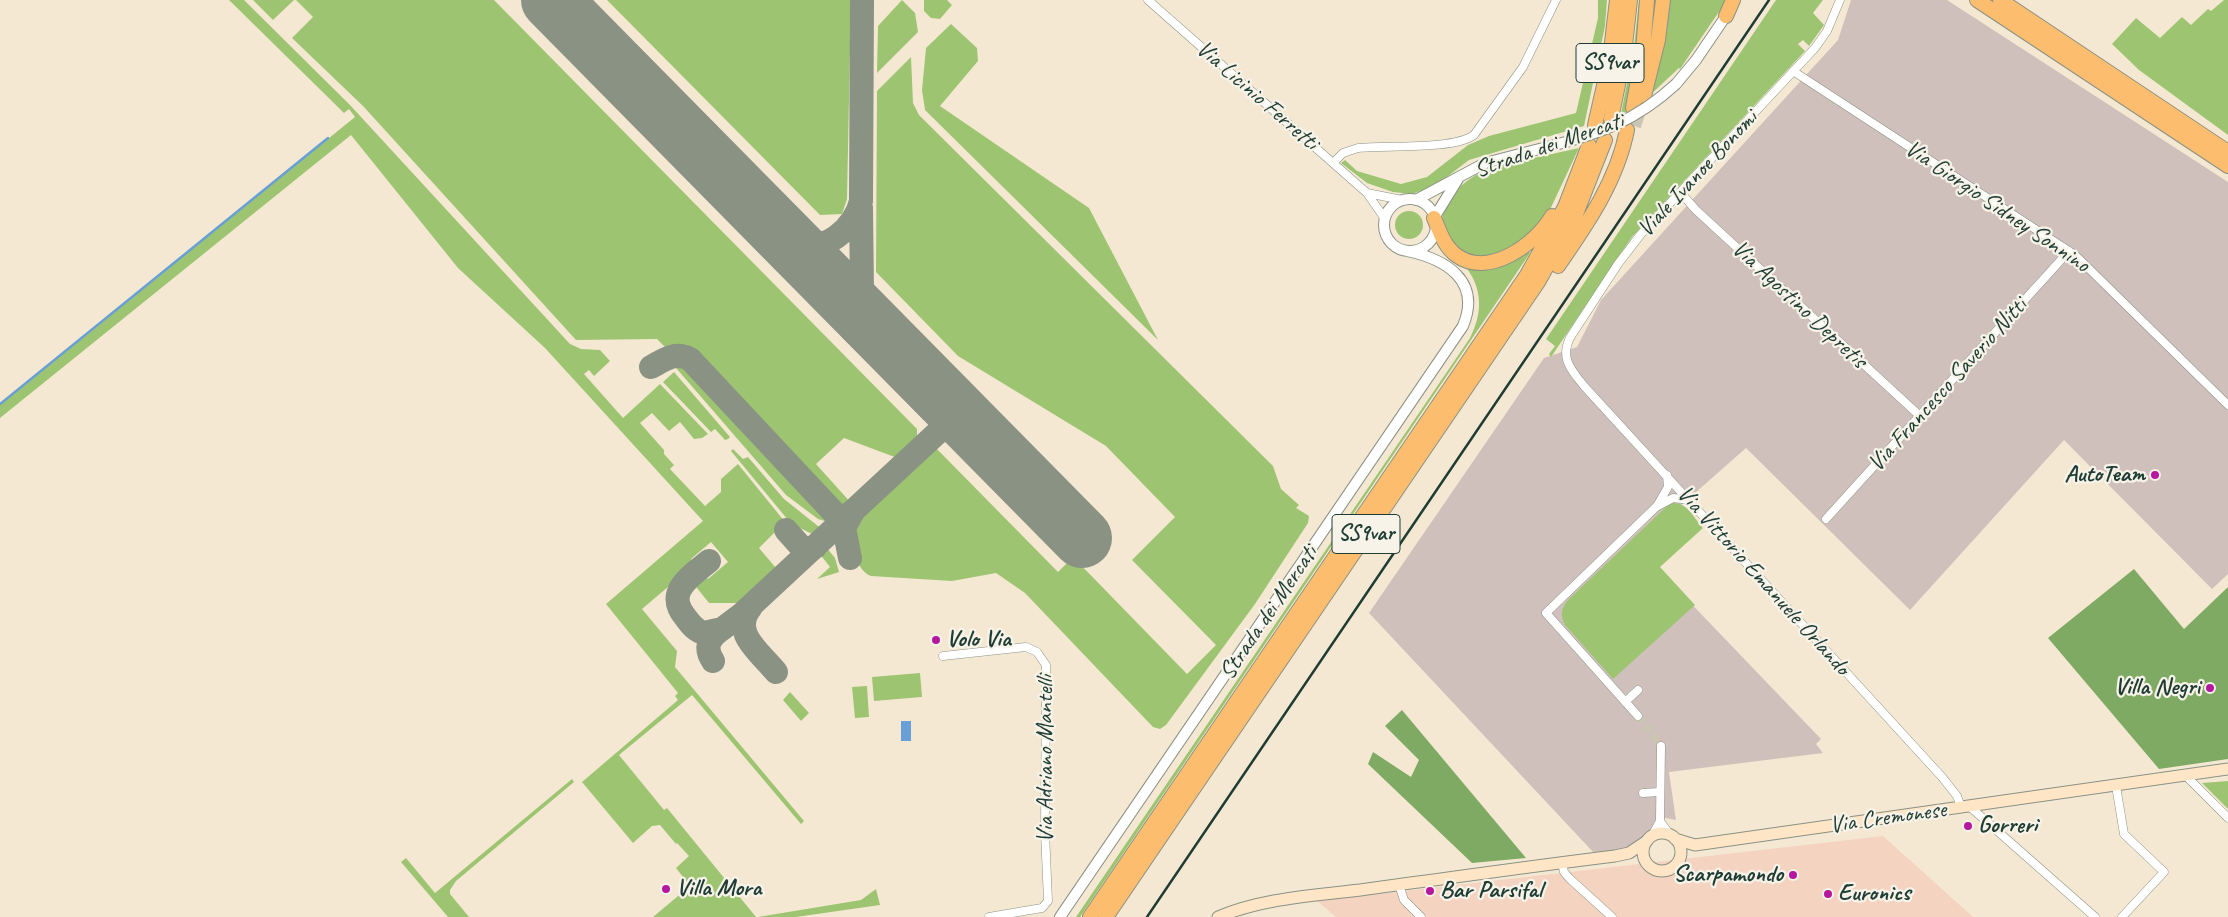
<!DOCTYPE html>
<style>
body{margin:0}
canvas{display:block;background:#f5e8d3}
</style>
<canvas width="2228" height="917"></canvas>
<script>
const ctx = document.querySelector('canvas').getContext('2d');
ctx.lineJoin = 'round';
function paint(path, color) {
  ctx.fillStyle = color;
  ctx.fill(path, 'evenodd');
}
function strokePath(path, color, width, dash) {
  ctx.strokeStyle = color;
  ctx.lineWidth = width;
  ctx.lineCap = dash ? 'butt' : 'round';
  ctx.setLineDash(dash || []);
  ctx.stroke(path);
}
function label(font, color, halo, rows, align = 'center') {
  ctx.font = font + ' Caveat,sans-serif';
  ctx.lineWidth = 4.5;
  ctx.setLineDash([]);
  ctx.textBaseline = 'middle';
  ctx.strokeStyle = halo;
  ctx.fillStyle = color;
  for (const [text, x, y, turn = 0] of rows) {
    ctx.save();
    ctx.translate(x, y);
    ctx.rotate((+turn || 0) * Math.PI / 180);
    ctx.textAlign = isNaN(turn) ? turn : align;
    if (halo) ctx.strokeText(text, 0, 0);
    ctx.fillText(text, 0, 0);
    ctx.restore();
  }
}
paint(new Path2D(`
 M1883,836L1973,917H1336L1317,901Z`), '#f4d3c1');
paint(new Path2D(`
 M1851,0H1947L2228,182V574L2212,589L2064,440L1910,610L1746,448L1678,508L1657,568L1821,739L1816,744L1823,753L1669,772L1676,820L1665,818L1633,848L1594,853L1369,613L1544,358L1577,347L1601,300L1838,40Z`), '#d0c0bc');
paint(new Path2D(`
 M229,0H244L350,105L570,344L581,349L600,350L610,361L594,376L589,370L584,374L623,418L660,384L708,434L702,438L694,439L680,422L669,431L652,413L640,423L664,450V454L674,465L670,469L705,506L721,492V479L738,464L785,522L759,548L776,568L738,603H709L693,583L704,574L708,579L728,562L711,542L691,559L695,564L642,609L677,651L675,667L804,821L801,824L692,695L619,755L664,810L667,808L756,917H653L690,886L676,868L689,856L677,843L676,844L660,825L652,826L633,843L582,782L678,700L675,696L678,693L606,604L703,521L545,348L458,268L351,135L0,418V405L355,117L349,109L344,113Z
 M253,0H294L273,20Z
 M296,0H494L917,429V443L900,459L844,438L816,464L852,504L843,512L835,509L692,356L681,348L670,352L657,339L576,340L363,106L292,38L313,17Z
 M607,0H851L847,199L842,214L820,215Z
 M902,0L915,13L918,32L877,73L878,26Z
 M924,0H947L952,5L940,19L931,18L924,11Z
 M1598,0H1607L1605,26L1584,126L1469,160L1435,186L1412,194L1393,192L1367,183L1341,163L1345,160L1357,171L1401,184L1427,177L1468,145L1489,136L1576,113L1598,18Z
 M1639,0H1641L1639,50L1628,111L1621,114L1634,47Z
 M1668,0H1727L1680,69L1679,68L1648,97Z
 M1776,0H1823L1813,13L1824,25L1809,46L1803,40L1798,44L1805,51L1632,237L1551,357L1549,354L1555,346L1546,339Z
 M2224,0H2228V135L2139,70L2112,44L2136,18L2160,38L2182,17L2191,25L2208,9L2211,11Z
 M951,24L977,48L978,61L940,106L1089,208L1158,340L925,110L922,90L926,48Z
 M911,57L913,103L919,115L1273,466L1281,489L1299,505L1296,508L1309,516L1308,523L1255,604L1166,725L1160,729L1153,727L1025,593L996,573L952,581L871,576C855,571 847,535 853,521L934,446L1058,572L1073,557L1187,674L1216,645L1132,560L1175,517L1106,446L958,356L876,272L877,91Z
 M1579,148L1547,216L1529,237L1501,253L1480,257L1474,256L1454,248C1451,241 1446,234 1444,227C1435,200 1472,174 1493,167Z
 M1395 225a14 14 0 1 1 28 0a14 14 0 1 1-28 0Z
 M1528,251L1530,253L1080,917H1076L1470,338C1483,313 1483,287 1464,265Z
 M680,360L692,366L835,519L828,522L818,519L786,495L670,361Z
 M674,372L730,437L728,439L725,440L715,429L711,432L663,382Z
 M733,449L743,459L748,457L784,499L823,530L816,536L796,526L790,519L788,520L731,451Z
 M1673,503C1689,503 1694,519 1703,528L1660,567L1695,605L1613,679L1565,625C1560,616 1561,608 1568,600L1666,507Z
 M826,547L835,558L839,572L817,579L830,567L819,553Z
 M920,673L922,697L874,701L872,677Z
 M867,686L869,717L855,718L852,687Z
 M790,692L809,713L801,721L783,700Z
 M572,779L574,782L456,881L450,890V894L469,917H448L401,862L406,858L435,893Z
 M2228,781V809L2202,783Z
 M876,889L880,905L796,917H758L861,900Z`), '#9dc571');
paint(new Path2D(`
 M2134,569L2184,629L2228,587V759L2159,769L2048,638Z
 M1402,710L1526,858L1472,863L1368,764L1373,752L1411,777L1419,760L1385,726Z`), '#7eaa63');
paint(new Path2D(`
 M901,721H911V741H901Z`), '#689fd6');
strokePath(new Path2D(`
 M0,404L328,138`), '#689fd6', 2.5);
strokePath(new Path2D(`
 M861,208L862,292L871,317L897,351
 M779,231C784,235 789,240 795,243C824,255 855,228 861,201L862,0
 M651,367C664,360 675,351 690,359L838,517H843L853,512
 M786,530L803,549H810L815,547
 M850,558L844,528L852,513
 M709,561C690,577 664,592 686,618C691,625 696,631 704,633L722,629L742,614L936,434C948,422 950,407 939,393
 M751,607C730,632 760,652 776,672
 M713,661C704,647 709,638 722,629`), '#8a9284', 24);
strokePath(new Path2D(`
 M551,0L1082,538`), '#8a9284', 60);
strokePath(new Path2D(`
 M1638,716L1661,746`), '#cac6b3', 8, [8, 4]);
strokePath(new Path2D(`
 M1634,126L1642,101`), '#cac6b3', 14, [14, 7]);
const minor = new Path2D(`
 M1148,0L1367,193
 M1840,0L1827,31L1815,48L1641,234L1618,264L1571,336C1559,357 1571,370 1584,386L1942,777L1957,796L1961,807
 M1793,71L2075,255L2228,405
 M1333,163L1343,153L1358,148C1387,145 1453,150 1474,135L1523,67L1556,0
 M1680,192L1696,210L1920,416
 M1385,219L1367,193L1402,200
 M1658,506L1673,498L1689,500
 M1826,519L2069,251
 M943,656L1026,647L1037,652L1046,665L1045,832L1048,901L1042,908L989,917
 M1625,702L1638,690
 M1638,716L1546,613L1657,506L1668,487L1667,475
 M2185,775L2228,818
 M2116,786L2124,834L2164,872L2122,917
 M1643,793L1660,792
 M1969,806L2095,917
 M1660,821L1670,835
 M1652,836L1660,821L1661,746
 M1562,863L1564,872L1569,878L1612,917
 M1399,885L1404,900L1421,917`);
const tertiary = new Path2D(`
 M1676,84L1696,60L1730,10
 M1384 225a26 26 0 1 1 52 0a26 26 0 1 1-52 0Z
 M1416,200L1485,163L1547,147
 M1434,218L1458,179
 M1060,917L1463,326C1482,280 1445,259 1407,251`);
const secondary = new Path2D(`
 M1643 852a19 19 0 1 1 38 0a19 19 0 1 1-38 0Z
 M1675,839L1695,845L2228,769
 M1218,917C1266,897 1316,896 1367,889C1450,878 1532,866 1615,856L1629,853L1647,841`);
const trunk = new Path2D(`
 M1977,0L2228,166
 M2000,0L2228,152
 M1726,16L1733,0
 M1644,96L1658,40L1663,0
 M1633,108L1643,51L1647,0
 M1611,119L1624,55L1630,0
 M1595,125L1610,59L1617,0
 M1434,218C1440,232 1444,246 1456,255C1488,279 1536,244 1552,216
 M1558,266C1587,224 1617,181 1627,130
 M1090,917L1527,275L1565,207L1589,145
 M1106,917L1538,282L1576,214L1605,140`);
strokePath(minor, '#8a9284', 9);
strokePath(tertiary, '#8a9284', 12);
strokePath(secondary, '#8a9284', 13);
strokePath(trunk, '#8a9284', 16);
strokePath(minor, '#fff', 8);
strokePath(tertiary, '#fff', 10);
strokePath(secondary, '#fee5c5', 11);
strokePath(trunk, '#fcbd6f', 14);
strokePath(new Path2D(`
 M1147,917L1769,0`), '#1f3d34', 2.5);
const tertiaryBridge = new Path2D(`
 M1547,147C1599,134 1636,121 1676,84`);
strokePath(tertiaryBridge, '#8a9284', 12, []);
strokePath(tertiaryBridge, '#fff', 10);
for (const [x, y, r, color] of [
 [2155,475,5,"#b5179e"],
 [936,640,5,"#b5179e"],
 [2210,688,5,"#b5179e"],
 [1968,826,5,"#b5179e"],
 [1793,875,5,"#b5179e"],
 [666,889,5,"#b5179e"],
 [1430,891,5,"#b5179e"],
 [1828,894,5,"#b5179e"]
]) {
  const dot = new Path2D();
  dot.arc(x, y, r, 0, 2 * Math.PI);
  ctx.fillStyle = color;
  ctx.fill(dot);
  strokePath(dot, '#f7f3e8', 2);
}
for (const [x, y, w] of [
 [1610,63,68],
 [1366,534,68]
]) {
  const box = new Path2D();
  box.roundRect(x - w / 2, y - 19.5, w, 39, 4);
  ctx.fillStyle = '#f7f3e8';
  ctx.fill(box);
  strokePath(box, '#1f3d34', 1);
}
label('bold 22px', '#1f3d34', null, [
 ["SS9var",1610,63],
 ["SS9var",1366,534]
]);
label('24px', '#1f3d34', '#f7f3e8', [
 ["Via Licinio Ferretti",1257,96,41],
 ["Strada dei Mercati",1549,146,-19],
 ["Viale Ivanoe Bonomi",1698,174,-47],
 ["Via Giorgio Sidney Sonnino",1997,207,34],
 ["Via Agostino Depretis",1799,305,43],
 ["Via Francesco Saverio Nitti",1948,385,-48],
 ["Via Vittorio Emanuele Orlando",1763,581,48],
 ["Strada dei Mercati",1269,613,-56],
 ["Via Adriano Mantelli",1046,759,-90],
 ["Via Cremonese",1888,818,-8]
]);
label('bold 24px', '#1f3d34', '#f7f3e8', [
 ["AutoTeam",2145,475,"right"],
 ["Volo Via",946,640],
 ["Villa Negri",2200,688,"right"],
 ["Gorreri",1978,826],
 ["Scarpamondo",1783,875,"right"],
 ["Villa Mora",676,889],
 ["Bar Parsifal",1440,891],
 ["Euronics",1838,894]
], 'left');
</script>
